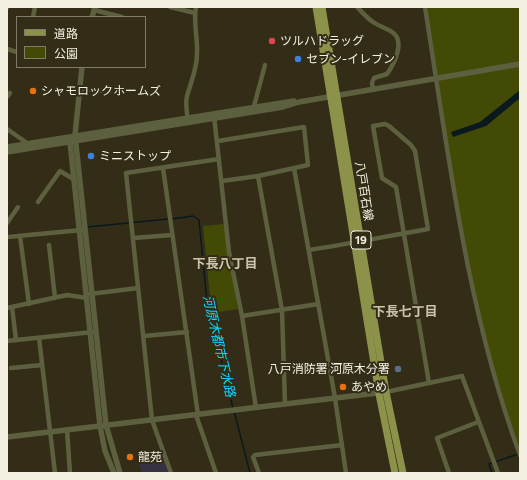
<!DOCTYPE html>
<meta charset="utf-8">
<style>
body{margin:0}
#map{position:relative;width:527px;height:480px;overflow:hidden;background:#332d17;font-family:Commissioner,"Noto Sans JP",sans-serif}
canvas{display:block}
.frame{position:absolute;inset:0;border:8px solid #f3f0e2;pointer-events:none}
.legend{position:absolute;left:16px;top:16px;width:130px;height:52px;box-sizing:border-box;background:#332d17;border:1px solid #807b68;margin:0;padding:5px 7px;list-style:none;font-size:12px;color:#f3f0e2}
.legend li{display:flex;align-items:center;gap:8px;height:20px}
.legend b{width:20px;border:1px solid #807b68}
</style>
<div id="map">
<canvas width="527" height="480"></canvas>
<div class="frame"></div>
<ul class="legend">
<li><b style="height:5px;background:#8c924a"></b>道路</li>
<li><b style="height:11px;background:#424a05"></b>公園</li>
</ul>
</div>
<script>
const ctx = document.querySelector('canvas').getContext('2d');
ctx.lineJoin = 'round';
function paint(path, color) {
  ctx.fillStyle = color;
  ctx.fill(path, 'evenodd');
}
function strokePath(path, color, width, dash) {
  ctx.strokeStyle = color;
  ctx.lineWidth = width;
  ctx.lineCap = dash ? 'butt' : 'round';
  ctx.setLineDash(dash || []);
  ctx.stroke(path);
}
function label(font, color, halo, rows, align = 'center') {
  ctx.font = font + ' Commissioner,"Noto Sans JP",sans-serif';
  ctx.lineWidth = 4;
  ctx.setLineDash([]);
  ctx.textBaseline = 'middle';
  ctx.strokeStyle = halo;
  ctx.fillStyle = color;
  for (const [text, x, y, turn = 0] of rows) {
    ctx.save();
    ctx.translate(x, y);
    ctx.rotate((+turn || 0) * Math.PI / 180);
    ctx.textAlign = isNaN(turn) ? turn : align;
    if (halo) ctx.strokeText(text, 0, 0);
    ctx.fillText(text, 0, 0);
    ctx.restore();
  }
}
paint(new Path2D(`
 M160,449L169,473H142L137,458Z`), '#383141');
paint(new Path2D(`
 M427,7H520V448C468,306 450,155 427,7Z
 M224,224L238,309L213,313L210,298L203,226Z`), '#424a05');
paint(new Path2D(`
 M520,90V98L486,126L453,137L451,132L480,122Z`), '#0a191e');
strokePath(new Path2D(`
 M172,219L193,216L199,220L207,302L233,408
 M87,227L168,219
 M7,235L17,234
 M234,411L250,473
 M492,473L489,464L518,454`), '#0a191e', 1.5);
strokePath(new Path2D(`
 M170,7L195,13
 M357,7C362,12 367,18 373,22C379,26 386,28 392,32C406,41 394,64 387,74L374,78L372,83L373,90
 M425,7C449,158 467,311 520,455
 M7,8V7
 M94,10L122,17
 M33,17L35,7
 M7,49L17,52
 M79,89L110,91
 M7,97L10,93
 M254,106L265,65
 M214,116L229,252L242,316L256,408
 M188,121C187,112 185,104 187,96C191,82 197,69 197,54C198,38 193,23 196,7
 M7,129L27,143
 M218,141L304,127L308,165L258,176L222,181
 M163,168L198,415
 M294,168L335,398L346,473
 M258,176L282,310L285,404
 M38,202L60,171L75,180
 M7,223L18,207
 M20,236L29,304
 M7,237L82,230
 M133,238L172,235
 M49,245L55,298
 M309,250C349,244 388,236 428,229L415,151L411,145L389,126L385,124L373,126L382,178L396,187L429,383
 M90,294L138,288
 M12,307L16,340
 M7,308L67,295L87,298
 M242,316L318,304
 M144,336L187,332
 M39,338L55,473
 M7,341L93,332
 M11,368L42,365
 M386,392L462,376L498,473
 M196,415L216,473
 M67,430L70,473
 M171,473L152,420L126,173L219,159
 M259,473L253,457L255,455L342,445
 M449,473L437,438L478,422`), '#5d603f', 4.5);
strokePath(new Path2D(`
 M92,17L95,7
 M82,67L75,135L106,425L120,473
 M72,139L70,142L100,426L105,451L114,473
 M7,147L294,101
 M7,152L283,107L299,102L520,64
 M7,437L386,392`), '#5d603f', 5.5);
strokePath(new Path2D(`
 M316,7L379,394L395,473
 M322,7L386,392L403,473`), '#8c924a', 7);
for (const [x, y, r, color] of [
 [272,41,4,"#e0444e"],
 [298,59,4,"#3f7fe0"],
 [33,91,4,"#e8710a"],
 [91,156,4,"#3f7fe0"],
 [398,369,4,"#5c6f8a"],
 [343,387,4,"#e8710a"],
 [130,457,4,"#e8710a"]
]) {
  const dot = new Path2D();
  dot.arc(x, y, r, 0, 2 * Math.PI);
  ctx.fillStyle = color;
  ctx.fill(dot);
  strokePath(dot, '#332d17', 1.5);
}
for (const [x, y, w] of [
 [361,240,20]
]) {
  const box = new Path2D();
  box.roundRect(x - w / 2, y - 9, w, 18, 3);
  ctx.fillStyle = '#332d17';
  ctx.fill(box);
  strokePath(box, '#f3f0e2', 1);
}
label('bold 11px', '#f3f0e2', null, [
 ["19",361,240]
]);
label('12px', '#f3f0e2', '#332d17', [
 ["ツルハドラッグ",280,41],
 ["セブン-イレブン",306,59],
 ["シャモロックホームズ",41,91],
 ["ミニストップ",99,156],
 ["八戸消防署 河原木分署",390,369,"right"],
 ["あやめ",351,387],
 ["龍苑",138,457]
], 'left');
label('12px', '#f3f0e2', '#332d17', [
 ["八戸百石線",364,191,81]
]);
label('bold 13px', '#cdc5ab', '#332d17', [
 ["下長八丁目",225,264],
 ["下長七丁目",405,312]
]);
label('italic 13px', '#11d4fc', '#332d17', [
 ["河原木都市下水路",219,346,77]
]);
</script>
